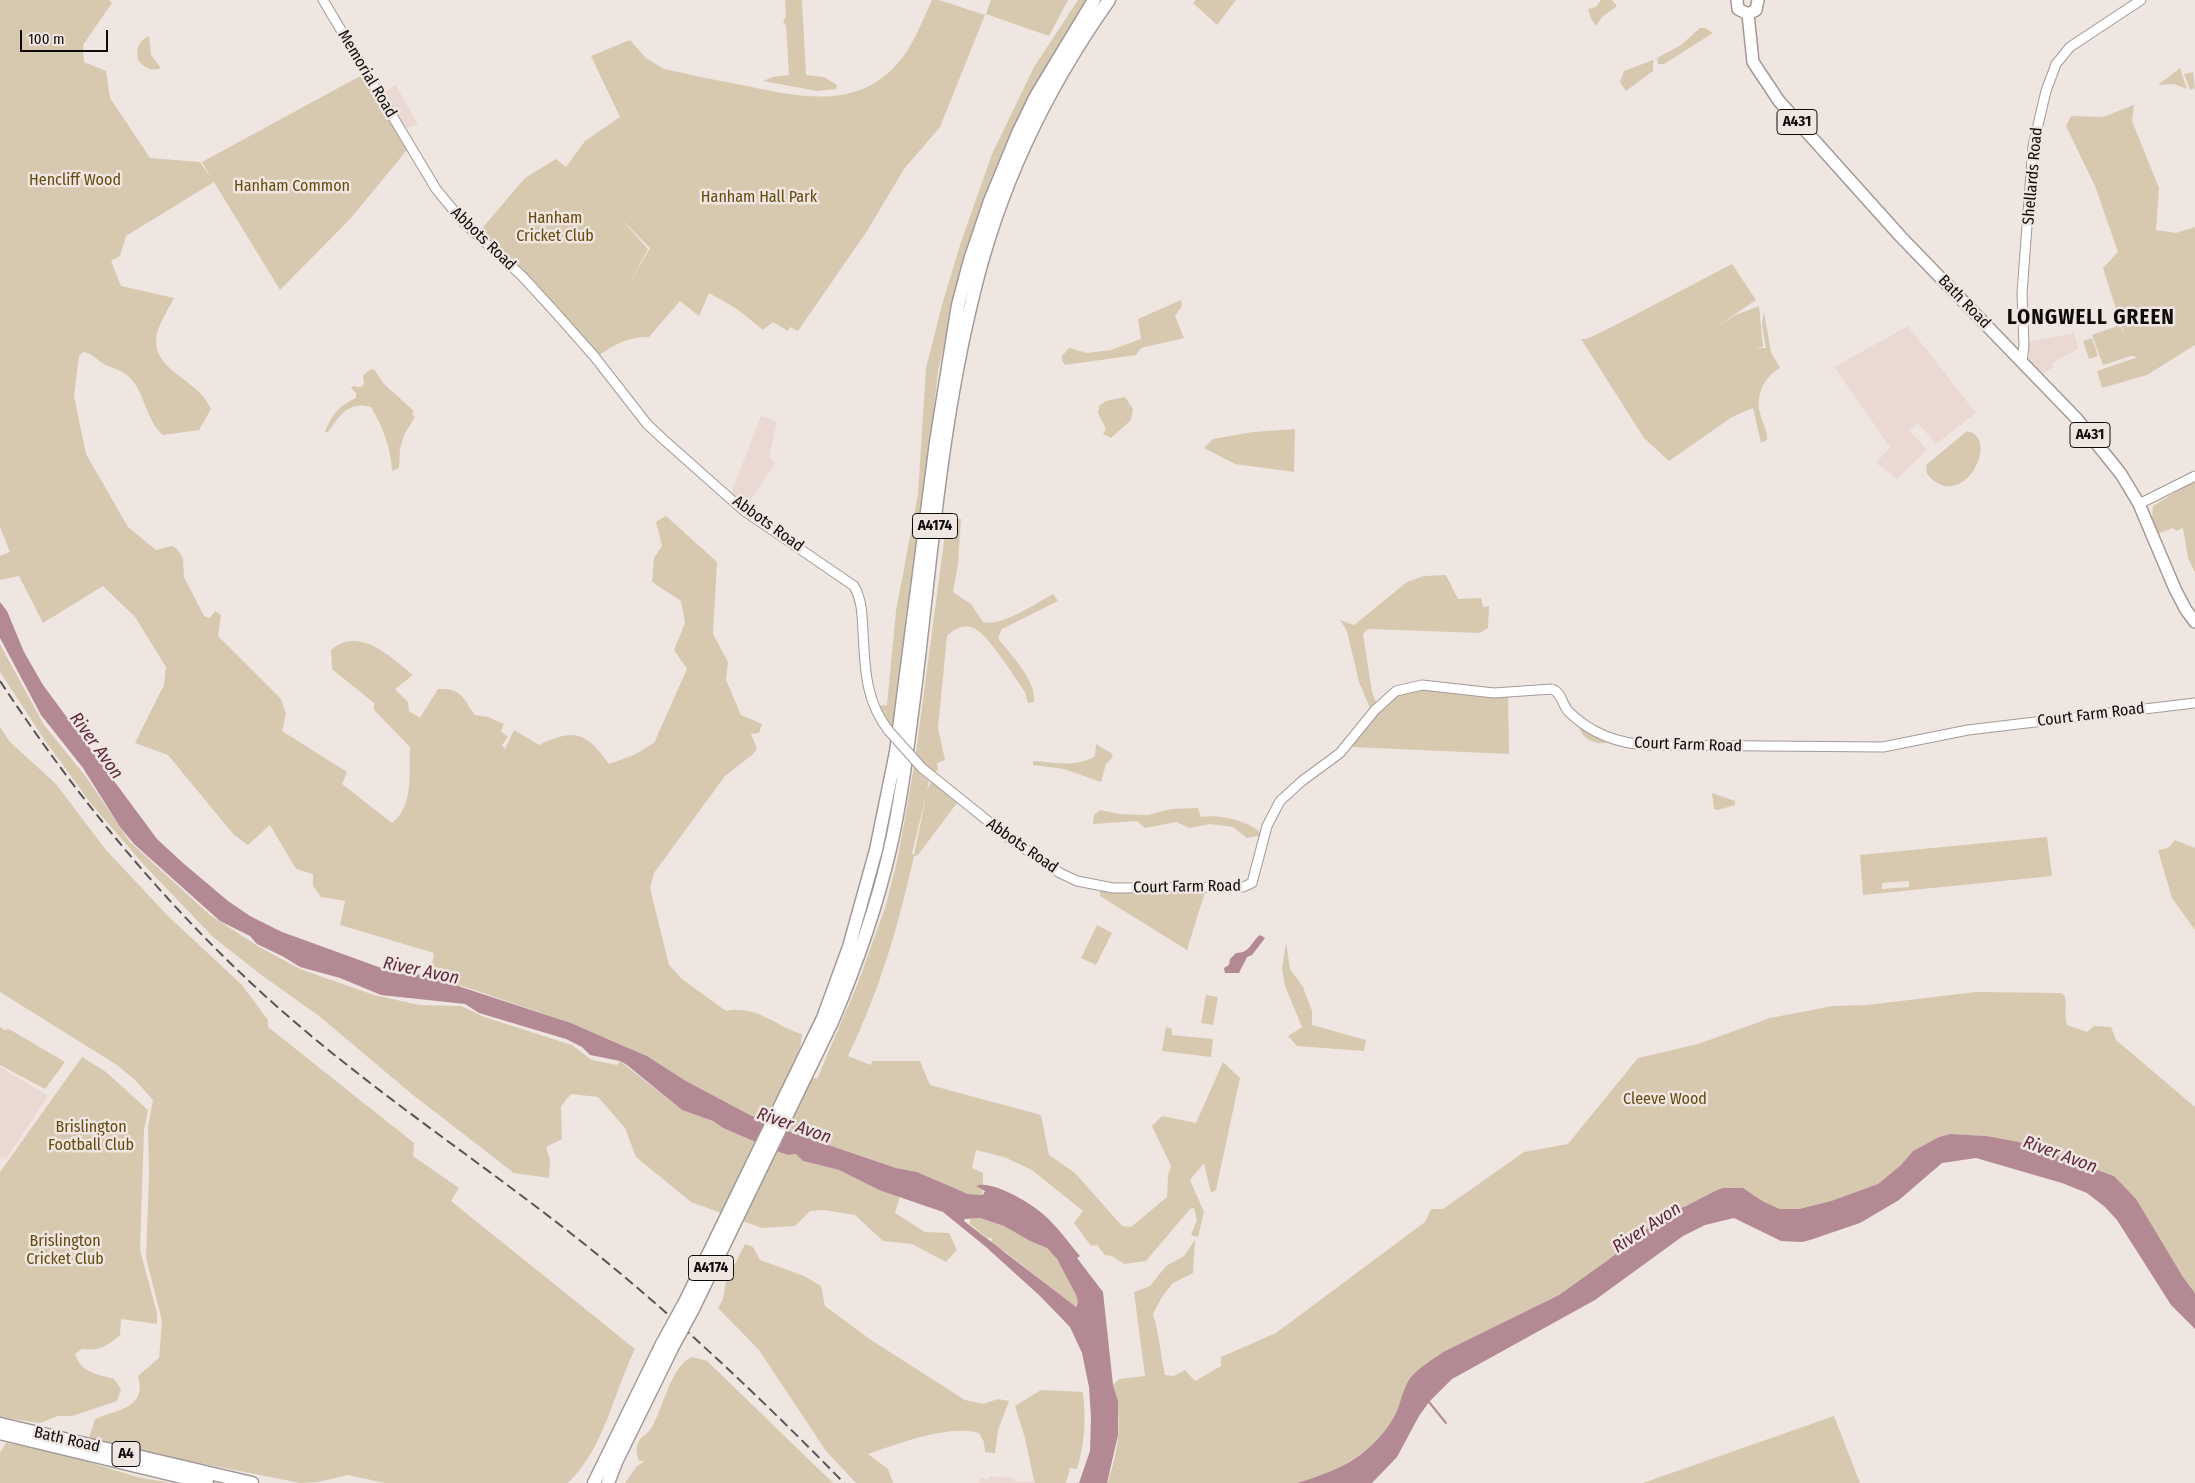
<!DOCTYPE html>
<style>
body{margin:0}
#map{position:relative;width:2195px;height:1483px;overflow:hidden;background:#efe6e2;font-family:"Fira Sans Condensed",sans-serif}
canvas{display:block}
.scale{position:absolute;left:20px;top:30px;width:88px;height:22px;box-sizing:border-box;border:2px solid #0e0b0a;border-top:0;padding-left:6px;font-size:15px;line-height:18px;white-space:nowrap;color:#0e0b0a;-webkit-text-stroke:4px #efe6e2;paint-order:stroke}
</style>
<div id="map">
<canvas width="2195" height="1483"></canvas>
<div class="scale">100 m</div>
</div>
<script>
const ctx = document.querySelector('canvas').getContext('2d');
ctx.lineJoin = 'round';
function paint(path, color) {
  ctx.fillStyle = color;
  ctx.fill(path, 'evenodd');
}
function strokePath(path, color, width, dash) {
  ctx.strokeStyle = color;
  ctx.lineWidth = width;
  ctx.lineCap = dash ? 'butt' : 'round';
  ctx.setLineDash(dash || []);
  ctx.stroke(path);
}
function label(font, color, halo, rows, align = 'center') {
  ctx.font = font + ' "Fira Sans Condensed",sans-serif';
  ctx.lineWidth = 5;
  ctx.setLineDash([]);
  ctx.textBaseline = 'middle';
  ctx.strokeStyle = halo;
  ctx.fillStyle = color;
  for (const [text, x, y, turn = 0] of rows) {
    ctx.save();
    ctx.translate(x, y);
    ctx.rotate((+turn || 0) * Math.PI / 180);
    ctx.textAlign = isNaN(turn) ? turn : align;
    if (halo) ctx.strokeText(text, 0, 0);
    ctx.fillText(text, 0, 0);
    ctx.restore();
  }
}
paint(new Path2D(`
 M396,85L418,125L403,129L383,92Z
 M1908,326L1976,413L1936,444L1918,423L1910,431L1927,450L1897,479L1876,463L1890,447L1834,367Z
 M2074,333L2078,349L2052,363L2053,367L2042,375L2029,361L2028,342Z
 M761,416L777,421L769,457L775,463L746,508L735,499L732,491Z
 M0,1067L48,1096L6,1159L2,1157L0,1158Z
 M990,1476L1014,1478L1015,1482L1034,1481L1035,1483H979L980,1477L987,1480Z`), '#ead9d2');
paint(new Path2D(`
 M0,0H109L112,3L83,45L84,62L106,71L110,98L150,158L200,162L211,178L202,162L362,75L407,150L351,218L280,290L214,182L126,236L120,256L111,261L121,286L174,298C169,308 162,319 158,330C147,364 186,376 203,396C206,400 209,405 211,409L199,430L163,435C144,419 145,386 124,373C118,369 112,368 106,365C97,361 93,353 83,352L79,356L74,396L86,454L128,527L156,550L172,546L177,549L183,558L184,577L204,616L210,618L215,611L221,615L218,636L281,699L286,714L282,731L347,772L342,784L392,823C414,806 409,772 410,747L374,710V703L332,669L331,650C360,626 389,656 413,675L395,689L408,702L409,711L420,718L438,689C462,688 463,698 475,715L488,717L504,724L501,731L508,737L502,745L505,749L514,730L539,745C575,727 587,733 609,764L634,755L654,743L687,669L674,650L685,623L681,601L652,582L654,558L662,546L656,522L666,516L717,562L713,634L728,662L726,680L741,715L762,724L759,733L751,734L757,749L752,755L725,776L654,873L650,888L669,965L682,979L726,1011C756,1004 775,1026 802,1034L800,1048L791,1067L817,1079L858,983L886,905L898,857L914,767L947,519H961L958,564L953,592L971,604L983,622C1002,627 1036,603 1053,594L1058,601L1002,629L998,638C1011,656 1036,679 1034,702L1028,703L1025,692C1015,678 986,630 971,627C960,625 954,630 947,636L938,728L945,760L937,763L938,769L933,775L922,766L920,774L929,781L927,790L931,782L957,803L918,855L914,856C899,925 879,992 848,1056L871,1065L872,1061H920L930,1085L1041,1115L1049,1155L1075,1173L1122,1226L1131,1227L1167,1197L1168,1175L1171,1166L1152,1126L1162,1116L1196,1123L1223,1062L1240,1078L1216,1190L1211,1193L1204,1163L1190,1180L1204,1212L1198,1237L1191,1235L1197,1220L1194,1208L1190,1209L1146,1261L1124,1264L1112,1256L1105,1255L1097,1245L1091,1246L1074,1223L1083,1211L1032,1170L1004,1157L976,1150L972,1168L983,1173V1195L968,1194L917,1172L896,1168L796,1134L750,1115L686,1081L647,1056L571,1023L430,975L434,953L340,925L345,901L321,897L313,886V874L296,869L270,825L248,845L234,835L168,755L135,743L164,685L166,667L135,617L103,586L43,623L19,576L0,580V556L10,552L0,527ZM927,792L914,855L912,853Z
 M785,0H802L806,75L824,77L837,85L836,89L817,91L763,81L773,77L789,75L786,25L783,22L786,16Z
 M932,0H939L985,15L940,127L904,169L867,231L798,331L790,327L788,331L773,322L763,330L737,309L709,293L699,316L680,301L649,337C628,337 615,344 598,356L534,281L502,255L479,232L525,178L556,159L566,167L585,141L620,117L591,56L630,40L646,58L664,69C692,75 719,81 747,86C799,97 857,110 897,64C913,47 922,21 932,0ZM619,217L650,248L629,284L648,249Z
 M991,0H1068L1049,36L986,14Z
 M1078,0H1089L967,252L938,371L924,504L905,622V664L896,731L882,715L885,711L881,714L877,706L887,705L896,611L918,494L926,368L942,305L961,242L992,154L1034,67Z
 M1196,0H1236L1217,25L1193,3Z
 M1601,0H1612L1617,6L1602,17L1596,26L1591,19L1588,9L1596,7Z
 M1700,28H1705L1713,33L1664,64H1658L1657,58L1681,45Z
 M149,36L151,55L161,68C152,72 144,68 138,60C136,49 138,41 149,36Z
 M1653,60V71L1626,91L1620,82L1624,71Z
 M2180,68L2187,89L2174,84L2158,85Z
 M2193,72L2195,88L2190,90L2184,74Z
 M2134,105L2132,121L2159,188L2156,230L2176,233L2195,227V345L2147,375L2102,388L2097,371L2138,357L2131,356L2103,365L2092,335L2120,325L2125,337L2103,268L2118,252L2095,186L2066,126L2071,116L2103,117Z
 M1732,264L1756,300L1716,327L1737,314L1739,316L1738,314L1759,306L1763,347L1755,348H1766L1762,325L1764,312L1771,352L1780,368C1765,376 1755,395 1760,413C1762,422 1768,431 1767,440L1761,443L1753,408L1732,417L1669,461L1644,438L1581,339H1586L1604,331Z
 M1181,300L1182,306L1175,316L1184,338L1141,348L1136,355L1065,365L1062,360V356L1069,348L1087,353L1111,350L1141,339L1138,319Z
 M2092,338L2098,356L2089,359L2083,341Z
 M374,369L383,383L414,411L412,414L415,417L404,435L400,449L399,468L392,471C391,447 383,428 371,407C348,400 339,417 328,432H325C332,414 339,406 356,398V393L351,388L353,386L361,387L364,384L363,376L369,370Z
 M1125,397L1133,409L1131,420L1111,438L1103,434L1106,429L1098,413L1099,406L1106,401Z
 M1295,429L1294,472L1235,464L1204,448L1213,439L1253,432Z
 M1967,431C2002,438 1962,516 1927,474L1926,465Z
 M2195,480V572L2188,558L2183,528L2176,531L2173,528L2157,534L2152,519L2153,506Z
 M1446,575L1458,599L1481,598L1483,607L1489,606L1488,628L1480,633L1368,629L1363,634L1372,692L1378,707L1405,688L1508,692L1509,754L1353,747L1352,740L1375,710L1370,708L1359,682L1347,631L1340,620L1354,625L1407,582L1424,576Z
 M0,644L44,725L87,778L130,842L210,915L261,948L300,969L374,995L419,1005L461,1006L484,1017L572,1045L592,1060L617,1065L620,1061L682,1110L713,1121L723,1128L779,1152L788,1155L796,1154L803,1161L839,1170L879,1190L900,1196L895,1213L925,1232L949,1233L957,1250L946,1262L912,1244L883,1241L855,1215L824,1210L810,1211L795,1226L762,1228L691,1202L636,1157L625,1128L598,1097L571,1094L561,1106L562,1139L546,1147L550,1160L549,1178L514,1173L413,1095L319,1016L260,974L213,937L145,866L92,805L44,739L0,672Z
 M1579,726L1606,741V743C1594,745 1581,738 1579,726Z
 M0,727L10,742L56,784L106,850L169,917L242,985L268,1020V1027L414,1143L413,1156L459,1188L451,1201L635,1349C613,1394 605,1447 568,1483H385L348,1475L318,1482L300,1483L179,1459L89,1438L95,1419C119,1409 147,1408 138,1376L159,1358L162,1321L146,1258L149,1175L148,1127L153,1100L136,1081L117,1065L0,992Z
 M1096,744L1111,753L1113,757L1106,764L1101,782L1064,769L1033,765V761C1051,762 1079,768 1095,756Z
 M1712,793L1735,801V805L1718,810L1714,809Z
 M1198,808L1201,817C1219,814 1251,821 1263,835L1247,838L1233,827L1210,824L1190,828L1176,822L1145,828L1137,821L1093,824L1094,815L1100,810L1119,814L1148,815L1171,809Z
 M2047,837L2052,876L1863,895L1860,855ZM1909,881V887L1882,889V883Z
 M2175,840L2195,848V930L2172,898L2158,850L2168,848Z
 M1102,889L1205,892L1187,950L1100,896V891Z
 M1097,925L1112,933L1096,965L1081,958Z
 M1286,942L1290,969L1303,987L1312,1011V1025L1366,1040L1364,1051L1297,1046L1288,1036L1302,1027L1285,986L1282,969Z
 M1976,992L2061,993L2065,996C2067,1006 2064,1015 2067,1025L2087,1032L2094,1026L2111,1027L2116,1040L2195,1107V1293L2183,1277L2136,1200L2114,1176L2019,1142L1987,1136L1950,1134L1939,1137L1913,1151L1901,1165L1878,1184L1831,1201L1799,1209H1780L1764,1202L1743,1188H1721L1713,1192L1686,1206L1667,1213L1608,1260L1559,1295L1445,1351L1412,1376L1392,1421L1381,1435L1367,1450L1335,1471L1297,1483H1107C1119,1452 1123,1416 1113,1385L1119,1379L1145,1376L1134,1292L1150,1286L1166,1266L1184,1256L1195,1240L1193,1273L1173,1283L1162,1297L1153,1314C1160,1336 1160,1353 1165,1375L1174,1376L1185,1370L1195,1381L1221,1366V1357L1276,1333L1425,1222L1431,1209H1443L1524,1152L1568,1144L1638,1058L1698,1044L1770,1018L1833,1006L1867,1005Z
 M1206,995L1218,997L1213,1025L1201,1023Z
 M0,1027L4,1030L9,1029L65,1062L45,1089L0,1065Z
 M1166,1027L1172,1029V1035L1213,1039L1211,1057L1162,1051Z
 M82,1057L106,1072L148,1110L144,1130L140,1250L157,1313V1324L121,1319L120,1335C106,1347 99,1351 82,1349L75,1354C81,1373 97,1374 114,1379L121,1389L117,1401L72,1416H58L40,1423L0,1417V1172Z
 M980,1218L1004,1226L1030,1241L1047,1248L1057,1259L1076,1295L1078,1302L1075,1307L1006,1252L991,1244L992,1238H987L970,1224V1219Z
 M745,1244L753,1247L760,1260L804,1276L821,1286L825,1306L871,1340L965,1400L983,1404L998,1399L1009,1401L998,1430L995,1453L985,1452L984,1442L979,1433C949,1424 897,1444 868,1454L888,1469L893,1483H856L826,1451L759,1350L718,1308L723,1299L726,1282Z
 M692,1357L707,1361L833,1483H625L637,1466L645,1461H639C637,1454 635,1448 639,1441C641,1437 647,1434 650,1430C663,1411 670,1366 692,1357Z
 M1041,1390L1083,1392C1086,1420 1085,1442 1077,1469L1070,1468L1066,1483H1035L1034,1481L1025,1438L1015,1406Z
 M1834,1416L1860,1483H1643Z
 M6,1443L30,1447L82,1460L137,1477L172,1483H0V1453Z`), '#d6c9b0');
paint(new Path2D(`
 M0,602L7,611L24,652L43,685L157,839L183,863L228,901L250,916L282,932L398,974L430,975L450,981L461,987L571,1023L619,1044L647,1056L686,1081L750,1115L796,1134L896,1168L917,1172L968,1194L983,1195L985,1191L976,1186C991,1179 1032,1204 1043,1214C1057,1226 1068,1242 1080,1256L1077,1258L1103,1292L1113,1385L1118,1401V1435L1107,1483H1079L1090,1451L1091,1417L1089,1387L1082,1353L1070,1327L1040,1296L986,1247L943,1212L879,1190L839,1170L803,1161L796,1154L788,1155L779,1152L723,1128L713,1121L682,1110L627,1065L620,1061L590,1055L582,1047L566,1039L479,1013L465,1004L381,995L340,978L300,967L284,957L257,944L250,936L220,921L134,844L120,827L83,768L41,715L0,638ZM980,1218L1004,1226L1030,1241L1047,1248L1057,1259L1076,1295L1078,1302L1076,1307L964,1221L965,1219Z
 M1260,935L1265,938L1252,955L1247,957L1239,973H1225L1224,968L1229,965L1230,959L1236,953C1250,953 1251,942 1260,935Z
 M1950,1134L1987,1136L2019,1142L2114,1176L2136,1199L2183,1277L2195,1293V1329L2171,1305L2117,1220L2105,1207L2087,1193L2062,1183L1976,1158L1942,1163L1899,1200L1860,1223L1810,1240L1802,1242L1781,1241L1734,1218L1705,1225L1683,1236L1595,1300L1452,1379L1429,1402L1419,1416L1397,1457L1372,1483H1297C1337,1471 1366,1459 1391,1422C1400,1409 1401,1393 1409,1380C1415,1370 1435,1358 1445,1351L1559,1295L1608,1260L1667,1213L1686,1206L1713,1192L1722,1188H1743L1764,1202L1780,1209H1799L1831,1201L1878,1184L1901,1165L1913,1151L1939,1137Z`), '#b38a94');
strokePath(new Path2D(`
 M1429,1402L1446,1423`), '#b38a94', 2);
const minor = new Path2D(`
 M323,0L436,189L464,223L522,276L555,312L594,356L647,424L663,439L743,510L854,586C862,600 862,614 863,631C865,668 865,701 889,731
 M2022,362L2024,345L2022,293L2033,146L2046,91L2056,64L2070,47L2141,0
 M2139,504L2195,476
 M922,768L1009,838L1060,873L1077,881L1113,888L1243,887L1252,883L1267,826L1280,801L1302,781L1340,753L1375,710L1396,691L1422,685L1494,693L1552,689C1562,693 1562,704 1568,711C1591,734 1618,744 1650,745L1883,747L1968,730L2195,703`);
const major = new Path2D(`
 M1737,0L1738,9L1748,14L1756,10L1758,0
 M1748,14L1753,62L1779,101L1901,237L2076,418L2121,474L2139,504L2175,589L2186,610L2195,622`);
const highway = new Path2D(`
 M685,1302L823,1018L849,947L876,850L896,752L936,442L958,305L970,260L990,201L1018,133L1036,96L1094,0
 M693,1309L832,1022C856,966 876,909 890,849C902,797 908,743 915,690C931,559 941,425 973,296C998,190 1046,89 1109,0
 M0,1424L252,1483
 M0,1433L207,1483
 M594,1483L662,1344
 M608,1483L616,1462L672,1348`);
strokePath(minor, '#a39a97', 11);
strokePath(major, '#a39a97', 14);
strokePath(highway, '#a39a97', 15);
strokePath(minor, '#fff', 9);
strokePath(major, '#fff', 11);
strokePath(highway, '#fff', 12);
strokePath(new Path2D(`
 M0,681C78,799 167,908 273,1003C376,1095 492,1169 598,1255C685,1326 766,1403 844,1483`), '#595452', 2, [10, 5]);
const minorBridge = new Path2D(`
 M889,731L922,768`);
const highwayBridge = new Path2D(`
 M662,1344L685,1302
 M672,1348L693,1309`);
strokePath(minorBridge, '#a39a97', 11, []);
strokePath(highwayBridge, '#a39a97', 15, []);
strokePath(minorBridge, '#fff', 9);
strokePath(highwayBridge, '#fff', 12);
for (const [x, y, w] of [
 [1797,122,40],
 [2090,435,40],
 [935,526,45],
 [711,1268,45],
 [126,1454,28]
]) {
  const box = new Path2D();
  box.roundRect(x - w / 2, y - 12.5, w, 25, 4);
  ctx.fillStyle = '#efe6e2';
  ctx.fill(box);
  strokePath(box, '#0e0b0a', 1);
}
label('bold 15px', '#0e0b0a', null, [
 ["A431",1797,122],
 ["A431",2090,435],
 ["A4174",935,526],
 ["A4174",711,1268],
 ["A4",126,1454]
]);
label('16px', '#0e0b0a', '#efe6e2', [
 ["Memorial Road",367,74,59],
 ["Shellards Road",2033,176,-85],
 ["Abbots Road",483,239,44],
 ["Bath Road",1964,302,46],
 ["Abbots Road",768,524,36],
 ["Court Farm Road",2091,715,-7],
 ["Court Farm Road",1688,745,2],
 ["Abbots Road",1022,846,35],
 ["Court Farm Road",1187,887,-1],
 ["Bath Road",67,1440,13]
]);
label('16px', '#654b0d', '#efe6e2', [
 ["Hencliff Wood",75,181],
 ["Hanham Common",292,187],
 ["Hanham Hall Park",759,198],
 ["Hanham",555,219],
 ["Cricket Club",555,237],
 ["Cleeve Wood",1665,1100],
 ["Brislington",91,1128],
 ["Football Club",91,1146],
 ["Brislington",65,1242],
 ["Cricket Club",65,1260]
]);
label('italic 18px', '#5f293a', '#efe6e2', [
 ["River Avon",96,746,54],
 ["River Avon",421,971,12],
 ["River Avon",794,1126,19],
 ["River Avon",2060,1155,20],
 ["River Avon",1647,1228,-33]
]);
ctx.letterSpacing = '1px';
label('bold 21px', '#0e0b0a', '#efe6e2', [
 ["LONGWELL GREEN",2091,318]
]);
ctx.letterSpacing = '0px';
</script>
